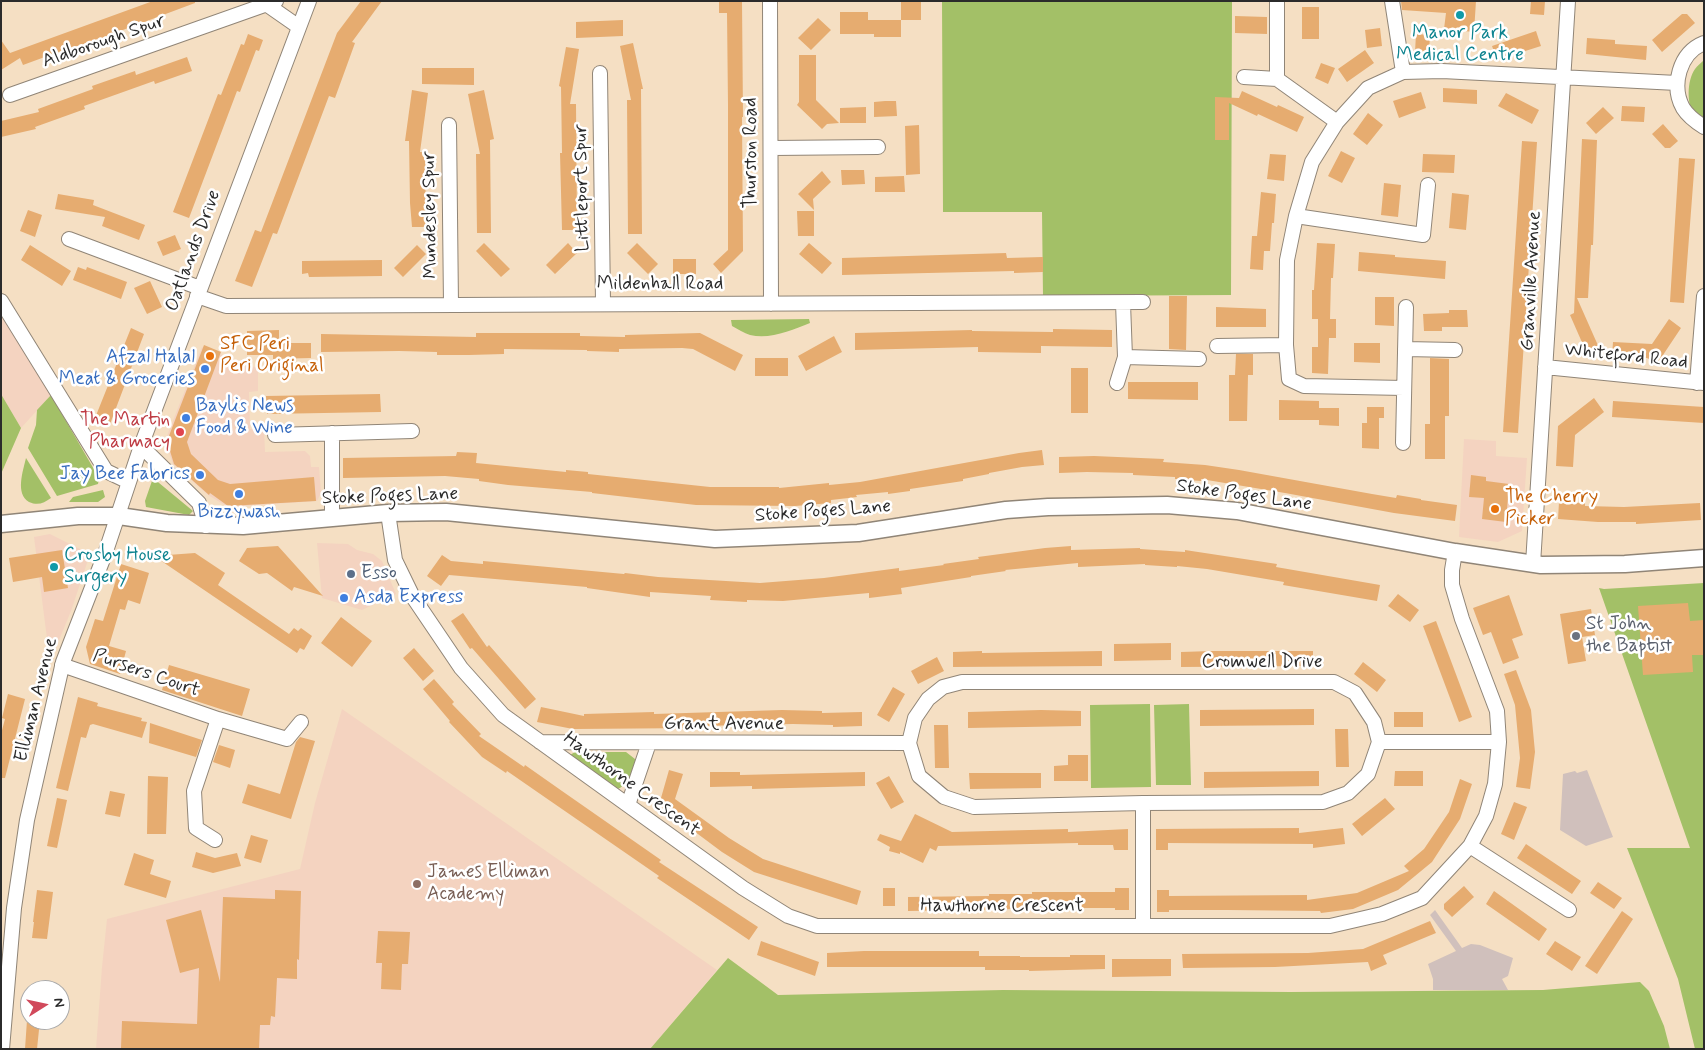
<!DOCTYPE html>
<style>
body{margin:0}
#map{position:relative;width:1705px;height:1050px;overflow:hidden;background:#f5dfc3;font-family:Mynerve,sans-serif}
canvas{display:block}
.frame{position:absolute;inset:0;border:2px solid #2b2b2b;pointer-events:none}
.north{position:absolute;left:20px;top:980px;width:50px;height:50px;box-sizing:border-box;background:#fff;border:1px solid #aaa;border-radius:50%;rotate:80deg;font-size:14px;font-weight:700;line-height:20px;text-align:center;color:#2b2b2b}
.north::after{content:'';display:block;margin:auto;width:18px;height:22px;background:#d1495b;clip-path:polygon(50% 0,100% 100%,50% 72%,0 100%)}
</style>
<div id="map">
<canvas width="1705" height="1050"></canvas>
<div class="frame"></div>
<div class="north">N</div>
</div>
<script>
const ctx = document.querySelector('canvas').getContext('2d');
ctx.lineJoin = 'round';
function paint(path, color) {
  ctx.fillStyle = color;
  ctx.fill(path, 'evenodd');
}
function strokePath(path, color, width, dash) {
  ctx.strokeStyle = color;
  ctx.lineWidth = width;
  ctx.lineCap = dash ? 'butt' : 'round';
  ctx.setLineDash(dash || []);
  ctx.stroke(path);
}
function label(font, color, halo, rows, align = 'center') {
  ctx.font = font + ' Mynerve,sans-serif';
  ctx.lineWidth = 5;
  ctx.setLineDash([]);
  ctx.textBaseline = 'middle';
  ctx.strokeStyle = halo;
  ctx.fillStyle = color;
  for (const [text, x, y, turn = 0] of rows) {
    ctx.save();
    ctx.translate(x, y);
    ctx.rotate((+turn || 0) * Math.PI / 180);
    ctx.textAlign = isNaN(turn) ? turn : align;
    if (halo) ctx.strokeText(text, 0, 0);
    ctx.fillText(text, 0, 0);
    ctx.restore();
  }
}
paint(new Path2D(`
 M1,310L51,395L21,428L1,394Z
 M202,347L243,363V366L258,367V391L249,392L250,429H264L265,452L305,451L310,456L311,467H319L321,493L317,501L228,507L208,495L173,464L165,441Z
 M1464,439L1496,441V456L1527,458L1522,531L1498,542L1459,537Z
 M50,534L90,554L71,611L50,662L34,537Z
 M317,543L348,544L357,550L373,554L382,561L396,594L362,610L322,598Z
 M342,709L717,970L650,1049H96L102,967L107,919L300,869L315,803Z`), '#f4d3c0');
paint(new Path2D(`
 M1587,770L1613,837L1586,846L1560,830L1563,774L1575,771L1577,773Z
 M1435,910L1462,948L1471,944L1480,945L1513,958L1508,976L1502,979L1508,990H1433V979L1428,964L1456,951L1430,915Z`), '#d0c0bc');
paint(new Path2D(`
 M942,1H1232L1231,295L1043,296L1042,212H943Z
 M1704,60V125C1701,122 1697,119 1695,116C1686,105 1687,80 1695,69C1697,66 1701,63 1704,60Z
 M809,319L810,323C792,330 770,340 750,335C744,333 738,329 732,326L731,320Z
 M1,394L21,428L1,474Z
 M51,395L99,478L98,484L57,496L28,448L36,425L37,410Z
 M26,458L51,498C44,503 38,506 29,502C15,494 23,471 26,458Z
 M153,478L193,511L189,515L146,507L145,501Z
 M103,490L105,497L98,502H69L73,497Z
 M1704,583V1049H1695L1678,979L1627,848H1690L1599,588L1604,589Z
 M1150,704L1151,787L1091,788L1090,705Z
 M1189,704L1191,785H1156L1154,705Z
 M575,752H626L635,759C636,777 633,780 618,789L607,785L570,755Z
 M728,958L778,995L1003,990L1291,992L1543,990L1640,982L1649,991L1664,1026L1670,1049H650Z`), '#a3c067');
paint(new Path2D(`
 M153,1H195V3L72,49V47L23,65L20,58L1,70V40L10,53Z
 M361,1H382L352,42L355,43L335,98L329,96L277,234L273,233L252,287L235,281L255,230L261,232L337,33Z
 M719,1H742L743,117H742L743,251L721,273L713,264L728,250V105L727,13H719Z
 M901,1H921V20H901Z
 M1401,1H1476L1474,32L1444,29L1446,13L1402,10Z
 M1531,1H1545L1544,15L1530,14Z
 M1302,7H1319V39H1302Z
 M840,12H868V20H901V37H874V34H840Z
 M1682,14H1687L1695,23L1662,52L1652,40Z
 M1235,16L1267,17V34L1235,33Z
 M818,18L831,30L811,50L798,38Z
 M623,20V36L576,38V22Z
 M1380,28L1382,46L1367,48L1365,30Z
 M1536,31L1541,46L1497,60L1492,46Z
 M248,34L263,40L259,51L256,50L240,92L237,91L189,218L173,212L218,94L221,95L241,44L244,45Z
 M1416,34L1430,35L1429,53L1415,52Z
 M1587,38L1615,40V44L1647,46L1646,60L1586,54Z
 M633,43L643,89H641L642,234H628L627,100H631L620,46Z
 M566,47L579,49L570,104H576L577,230H562L560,153H562L561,87L559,86Z
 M1365,50L1374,63L1347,82L1338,69Z
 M799,55H816V100L839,123L827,124L822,129L797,105L799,102Z
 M187,57L192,71L155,84L154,81L84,106L85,109L35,127L36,129L1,137V121L39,112L38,109L93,89L92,86L135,71L136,75Z
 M1321,63L1335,68L1328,84L1315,78Z
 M422,68H474V85L422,84Z
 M1443,88L1477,90V104L1443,102Z
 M412,90L428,93L420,152H425L426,227H412L410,203L409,141H405Z
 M484,90L494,139L490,140L491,233H477L476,154H480L468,94Z
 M1242,91L1277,107L1278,105L1304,117L1297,132L1258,114L1257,116L1229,103V140H1215V97L1239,98Z
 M1421,92L1426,108L1399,118L1393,101Z
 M1506,93L1539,110L1532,124L1498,106Z
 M885,101H896L897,116L874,117V102Z
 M1622,106L1645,107L1644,122L1621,121Z
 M866,107V123H840V108Z
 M1603,107L1614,118L1596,134L1586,123Z
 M1368,113L1383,125L1367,145L1353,134Z
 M1663,124L1678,141L1670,148H1665L1652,134Z
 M919,125L920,174L906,175L905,126Z
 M1582,139L1597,140L1593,245H1591L1588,298H1577L1600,350L1588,356L1570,315L1574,313Z
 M1522,141L1537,142L1518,433L1503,432Z
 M1341,151L1355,158L1342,183L1328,176Z
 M1270,154L1286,155L1284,181L1267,179Z
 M1423,154L1455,155L1454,173L1422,172Z
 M1679,158L1695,159L1684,303L1670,302Z
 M841,170H864L865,184L842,185Z
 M822,171L831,182L813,199L814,210L798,194Z
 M904,176L905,192H875V177Z
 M1384,183L1401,185L1398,217L1381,215Z
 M1261,192L1276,194L1274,223H1272L1270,251H1264L1263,270L1250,269L1252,236H1257Z
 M1452,193L1469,195L1466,230L1449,228Z
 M58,194L94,200L93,205L145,225L139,240L102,226L105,217L55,209Z
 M28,210L42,215L35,237L20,231Z
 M797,211H814V236H798Z
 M175,235L181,249L163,256L157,242Z
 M484,243L510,269L501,277L476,251Z
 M568,243L577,253L555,274L546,265Z
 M637,243L658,264L648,274L627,253Z
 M809,243L832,263L822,274L799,254Z
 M1317,243L1335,244L1333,278H1331L1330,319H1336V338H1329L1328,374L1312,373V347H1318V319H1312V290H1314Z
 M30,245L71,271L62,286L21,260Z
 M417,245L426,254L403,277L394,268Z
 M1359,252L1395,255V257L1446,261L1445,279L1358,271Z
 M1006,253L1007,258L1043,257V272L1014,273V271L842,275V258Z
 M673,259H696V274H673Z
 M382,260V276L309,277L308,273L302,274V261Z
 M78,267L86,270L87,267L127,282L121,299L73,280Z
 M150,281L162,307L147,314L134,288Z
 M1169,296H1187L1186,350L1169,349Z
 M1375,297H1394V326L1375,325Z
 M1216,307L1266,309V327H1216Z
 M1449,310H1467L1468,327H1442V331H1424L1423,314L1449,313Z
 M1669,319L1681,328L1657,364L1647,358L1612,356L1613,342L1652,344Z
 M131,328L144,334L110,424L95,418Z
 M1053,329L1112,330V347L1041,346V353L978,352V347L855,350V333L972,330V331L1053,332Z
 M279,330V343H311V358L273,359V355H247V331Z
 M476,333H580V336L625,337V335L700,333L743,355L735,371L693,349L682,348L619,349V352L587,351V350L504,349V354L469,355H437V352L399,351L321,352V334L476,337Z
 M834,336L842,352L806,371L798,356Z
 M1354,343H1380V363L1354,362Z
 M204,345L221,352L187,442L191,454L218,480L230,484L314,477L316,501L228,506L210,493L209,495L174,464L167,441Z
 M1236,354H1253V375H1248L1247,421H1229V375H1235Z
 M755,358H788V376H755Z
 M1430,358L1449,359V416H1445V459H1425V424H1430Z
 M1071,368H1088V413H1071Z
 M1128,382H1198V400L1128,399Z
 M380,394L381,412L267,414L266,396Z
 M1594,398L1604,412L1575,435L1573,467L1556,466L1558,426Z
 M1279,400L1319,401V408H1339V426L1319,425V420H1279Z
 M1613,401L1704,407V423L1612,417Z
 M1367,407H1384V418H1379V449L1362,448V423H1367Z
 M1042,450L1044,465L1022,467L989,473V474L963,479V481L910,489V491L888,494V492L856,495L857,497L831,500V503L795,506L696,505L592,493V492L508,485L479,481V479L445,476L343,478V458L456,456L457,452L477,453L476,463L566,472V470L588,472V474L710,487H779V488L829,483V485L860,482L1019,453Z
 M1094,456L1164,459L1163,462L1205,465L1239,470L1372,494L1396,498L1397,495L1421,499V500L1457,505L1455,521L1394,513L1285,493L1201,479V481L1175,479V477L1133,475V473L1087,472L1059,473V457Z
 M1471,475L1486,477V481L1509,484L1506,522L1482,519L1484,498L1469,497Z
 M1559,502L1585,503V506L1624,507L1700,503L1701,520L1636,524V522H1598L1558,519Z
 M278,546L323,596L294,587L292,591L267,573L259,574L239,561L247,548Z
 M1071,546V550L1140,548V549L1185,552V550L1277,564L1276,567L1380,585L1377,601L1283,585L1284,582L1207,569L1177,566V567L1145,565V564L1078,567V563L1005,570L1006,571L971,576V577L901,588L902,594L869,598V593L783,601L747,600V602L710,600L711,596L650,592V597L587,588V587L449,575L441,586L427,576L442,555L451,561L483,564V561L624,574L625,573L658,577L760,583L824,578L899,568V571L944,565L943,564L979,559L978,557L1045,548Z
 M62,550L68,588L44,592L42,577L13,582L9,558Z
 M195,553L225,573L218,585L289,634L294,628L298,631L301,628L312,636L304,650L300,648L297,653L154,556Z
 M121,564L149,573L140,604L128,600L125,610L120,609L109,646L126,651L120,674L90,664L86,647L95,619L103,621Z
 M1398,594L1419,610L1410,622L1388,606Z
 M1509,595L1523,635L1512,639L1519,658L1503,664L1491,632L1483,635L1473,608Z
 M1688,603L1690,621L1704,620V655H1692L1693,672L1643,675L1638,606Z
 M1591,609L1595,635L1582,637L1586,661L1568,664L1560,614Z
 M463,613L487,647L489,645L536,699L525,709L472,648L470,649L451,621Z
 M341,617L372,641L352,667L321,643Z
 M1436,621L1472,717L1459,722L1423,626Z
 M1171,643V660L1114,661V644Z
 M414,648L434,671L423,681L403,658Z
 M982,651V653L1102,651V666L953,667V652Z
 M1212,651H1313V666L1181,667V652Z
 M937,657L944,671L918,684L911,671Z
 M1363,662L1386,680L1377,692L1354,674Z
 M169,665L250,689L242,716L162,690Z
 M1516,670L1531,710L1535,752L1530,789L1516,787L1520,758L1515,705L1504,674Z
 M434,679L454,702L452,704L481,734L479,736L524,767L525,765L562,791L661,860L659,862L758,927L749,940L657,878L659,876L546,798L507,771L506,773L482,757L449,722L450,721L423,689Z
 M893,687L905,694L889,722L877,715Z
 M8,694L25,699L5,778H1V734L5,719L2,718Z
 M78,697L98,703L97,706L142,718L141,721L147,722L142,738L93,724L90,725L86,738L81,737L68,791L56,788Z
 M541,707L584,716V714L654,712V714L782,710L822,711V713L862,712V726L833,727V725L793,724L699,726V728L573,729L537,722Z
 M1314,709V725L1200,726V710Z
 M1041,710L1081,711V726L968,728V712Z
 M1394,712H1423V727H1394Z
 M150,723L202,740L196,757L149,743Z
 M934,725H948L949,768H935Z
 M1335,729H1348L1349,767H1336Z
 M300,737L315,741L291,819L242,803L248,784L280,794L296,742Z
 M219,745L235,750L230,768L213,762Z
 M1068,755H1088V781H1054V766L1068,765Z
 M669,770L683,774L675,799L729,838L763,859L861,891L857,905L754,872L722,852L659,805Z
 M1319,771V786L1204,788V772Z
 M1395,771H1423V786H1394Z
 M710,772H740V775L865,772V786L752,789V786L710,787Z
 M969,773H1041V788L970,789Z
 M148,776L168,777L166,834H147Z
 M889,776L904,802L891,809L876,783Z
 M1460,779L1472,784L1460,819L1432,862L1398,890L1353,909L1321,913L1320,911L1228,910H1169V912H1157V890H1169V896L1307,895V900L1357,893L1409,871L1404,866L1424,849L1449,812Z
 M110,791L125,794L120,817L105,814Z
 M57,798L67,800L57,848L47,846Z
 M1385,798L1395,809L1362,836L1352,824Z
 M1514,802L1527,807L1514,840L1501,834Z
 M915,814L952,832L1068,829V832L1128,829V850H1114L1113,845H1078V843L938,846L936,851L930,848L923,863L900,852V854L889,851L890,847L877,840L880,834L901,841Z
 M1299,828V833L1343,828L1345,844L1313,848V844L1168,843V850H1156V829Z
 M251,835L268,840L261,863L244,858Z
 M1526,844L1581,881L1572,894L1517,858Z
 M196,852L215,858L237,853L241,866L213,873L192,867Z
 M134,853L154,860L150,874L171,881L166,898L124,885Z
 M1598,882L1622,898L1614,909L1590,893Z
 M1464,886L1474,897L1452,917L1444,909V904Z
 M883,888H895V906H883Z
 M1115,888H1129V910H1115V908H1073L908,911V897L989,896V894H1032V892H1115Z
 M37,890L53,892L47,939L32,938L34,922H33Z
 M275,890L301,891L299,960L297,959V979L277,978L275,1017L271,1016L270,1025H260L259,1049L121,1048L122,1021L197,1024L199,968L180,973L166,920L201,910L220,982L223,897L275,899Z
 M1494,891L1547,929L1539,941L1486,904Z
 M1622,911L1633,919L1597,974L1585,966Z
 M1430,921L1436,933L1383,955L1387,964L1371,971L1368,962L1275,967L1183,968L1182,954L1308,953L1363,949Z
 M378,931L410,932L408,964H402L401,990L381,989L382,963H376Z
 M761,941L819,962L815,976L757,955Z
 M1555,941L1581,957L1572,971L1546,954Z
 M864,951H979V956H1020V957H1070V955H1105V969L1029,971V970H985V967H827V953Z
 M1112,959H1171V976L1112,977Z
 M27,1020H40L37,1049H25Z`), '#e6ac70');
const minor = new Path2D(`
 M770,1L771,304
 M1392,1L1403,72
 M266,4L299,27
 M1704,43C1679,53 1671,86 1683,108C1688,116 1696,122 1704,127
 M600,73L603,303
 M1244,77L1277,79L1337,122
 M1277,79V1
 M10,95L276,1
 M449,125L451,305
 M772,148L878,147
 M1296,216L1423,235L1428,185
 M69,239L200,288
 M197,296L226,306L1143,302
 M1,301L106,471L129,482
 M1123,303L1125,357
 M1217,346L1286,345
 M1405,349L1455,350
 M1545,367L1704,383
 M1117,383L1125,357L1199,359
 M1697,383L1704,296
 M1404,388L1304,386L1289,379L1286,345L1287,260L1296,216L1312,162L1337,122L1368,88L1403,72L1442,71L1677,83
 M275,435L412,431
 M1403,443L1406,307
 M141,446L199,503L206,526
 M388,513L395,560L413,597L461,668L503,715L743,888L788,916L817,926H1330L1382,914L1422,898L1470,846L1486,816L1495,784L1499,742L1497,711L1462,619L1452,585V570L1455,552
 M332,517V433
 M1533,564L1568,1
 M62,665L218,719L287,739L301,722
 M962,682H1334L1355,693L1374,722L1379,742L1368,774L1348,793L1323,802L1143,803L974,807L944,797L919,776L909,743L915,718L928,699L943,687Z
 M540,742L909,743
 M1379,742H1499
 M1143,803V925
 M628,805L649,743
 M215,840L196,828L194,791L218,719
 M1470,846L1569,910
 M2,1049L14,908L27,820L63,662L105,554L141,446L309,1`);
const tertiary = new Path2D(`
 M1,524L78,516H119L167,523L243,526L388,513L446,512L715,539L858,533L1006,510L1048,507L1167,505L1237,511L1455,552L1541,565L1625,564L1704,558`);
strokePath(minor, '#908577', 16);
strokePath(tertiary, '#908577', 19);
strokePath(minor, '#fff', 14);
strokePath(tertiary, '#fff', 16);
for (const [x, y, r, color] of [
 [1460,15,5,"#0f9aa8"],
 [210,356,5,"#e8710a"],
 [205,369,5,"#3f7fe0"],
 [186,418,5,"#3f7fe0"],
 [180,432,5,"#e0444e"],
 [200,475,5,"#3f7fe0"],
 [239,494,5,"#3f7fe0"],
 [1495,509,5,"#e8710a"],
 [54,567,5,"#0f9aa8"],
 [351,574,5,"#5c6f8a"],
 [344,598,5,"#3f7fe0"],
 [1576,636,5,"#6b7280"],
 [417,884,5,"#8d6e63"]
]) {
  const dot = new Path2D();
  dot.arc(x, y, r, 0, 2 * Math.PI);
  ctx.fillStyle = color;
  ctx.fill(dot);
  strokePath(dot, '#fff', 2);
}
label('19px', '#0d838f', '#fff', [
 ["Manor Park",1460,34],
 ["Medical Centre",1460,56],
 ["Crosby House",64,556,"left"],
 ["Surgery",64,578,"left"]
]);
label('19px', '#2b2b2b', '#fff', [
 ["Aldborough Spur",104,42,-19],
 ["Thurston Road",752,153,-90],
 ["Littleport Spur",583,188,-91],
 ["Mundesley Spur",431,215,-91],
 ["Oatlands Drive",194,251,-70],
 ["Granville Avenue",1532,281,-87],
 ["Mildenhall Road",660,285],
 ["Whiteford Road",1626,357,6],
 ["Stoke Poges Lane",1244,496,8],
 ["Stoke Poges Lane",390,497,-2],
 ["Stoke Poges Lane",823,512,-4],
 ["Cromwell Drive",1262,663],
 ["Pursers Court",146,674,19],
 ["Elliman Avenue",37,700,-76],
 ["Grant Avenue",724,725],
 ["Hawthorne Crescent",631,785,36],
 ["Hawthorne Crescent",1002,907]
]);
label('19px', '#c56008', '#fff', [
 ["SFC Peri",220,345],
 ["Peri Original",220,367],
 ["The Cherry",1505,498],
 ["Picker",1505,520]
], 'left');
label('19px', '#366cbe', '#fff', [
 ["Afzal Halal",195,358],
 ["Meat & Groceries",195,380],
 ["Baylis News",196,407,"left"],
 ["Food & Wine",196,429,"left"],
 ["Jay Bee Fabrics",190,475],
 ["Bizzywash",239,513,"center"],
 ["Asda Express",354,598,"left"]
], 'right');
label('19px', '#be3a42', '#fff', [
 ["The Martin",170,421],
 ["Pharmacy",170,443]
], 'right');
label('19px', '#4e5e75', '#fff', [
 ["Esso",361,574]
], 'left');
label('19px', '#5b616d', '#fff', [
 ["St John",1586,625],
 ["the Baptist",1586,647]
], 'left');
label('19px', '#785e54', '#fff', [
 ["James Elliman",427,873],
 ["Academy",427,895]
], 'left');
</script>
